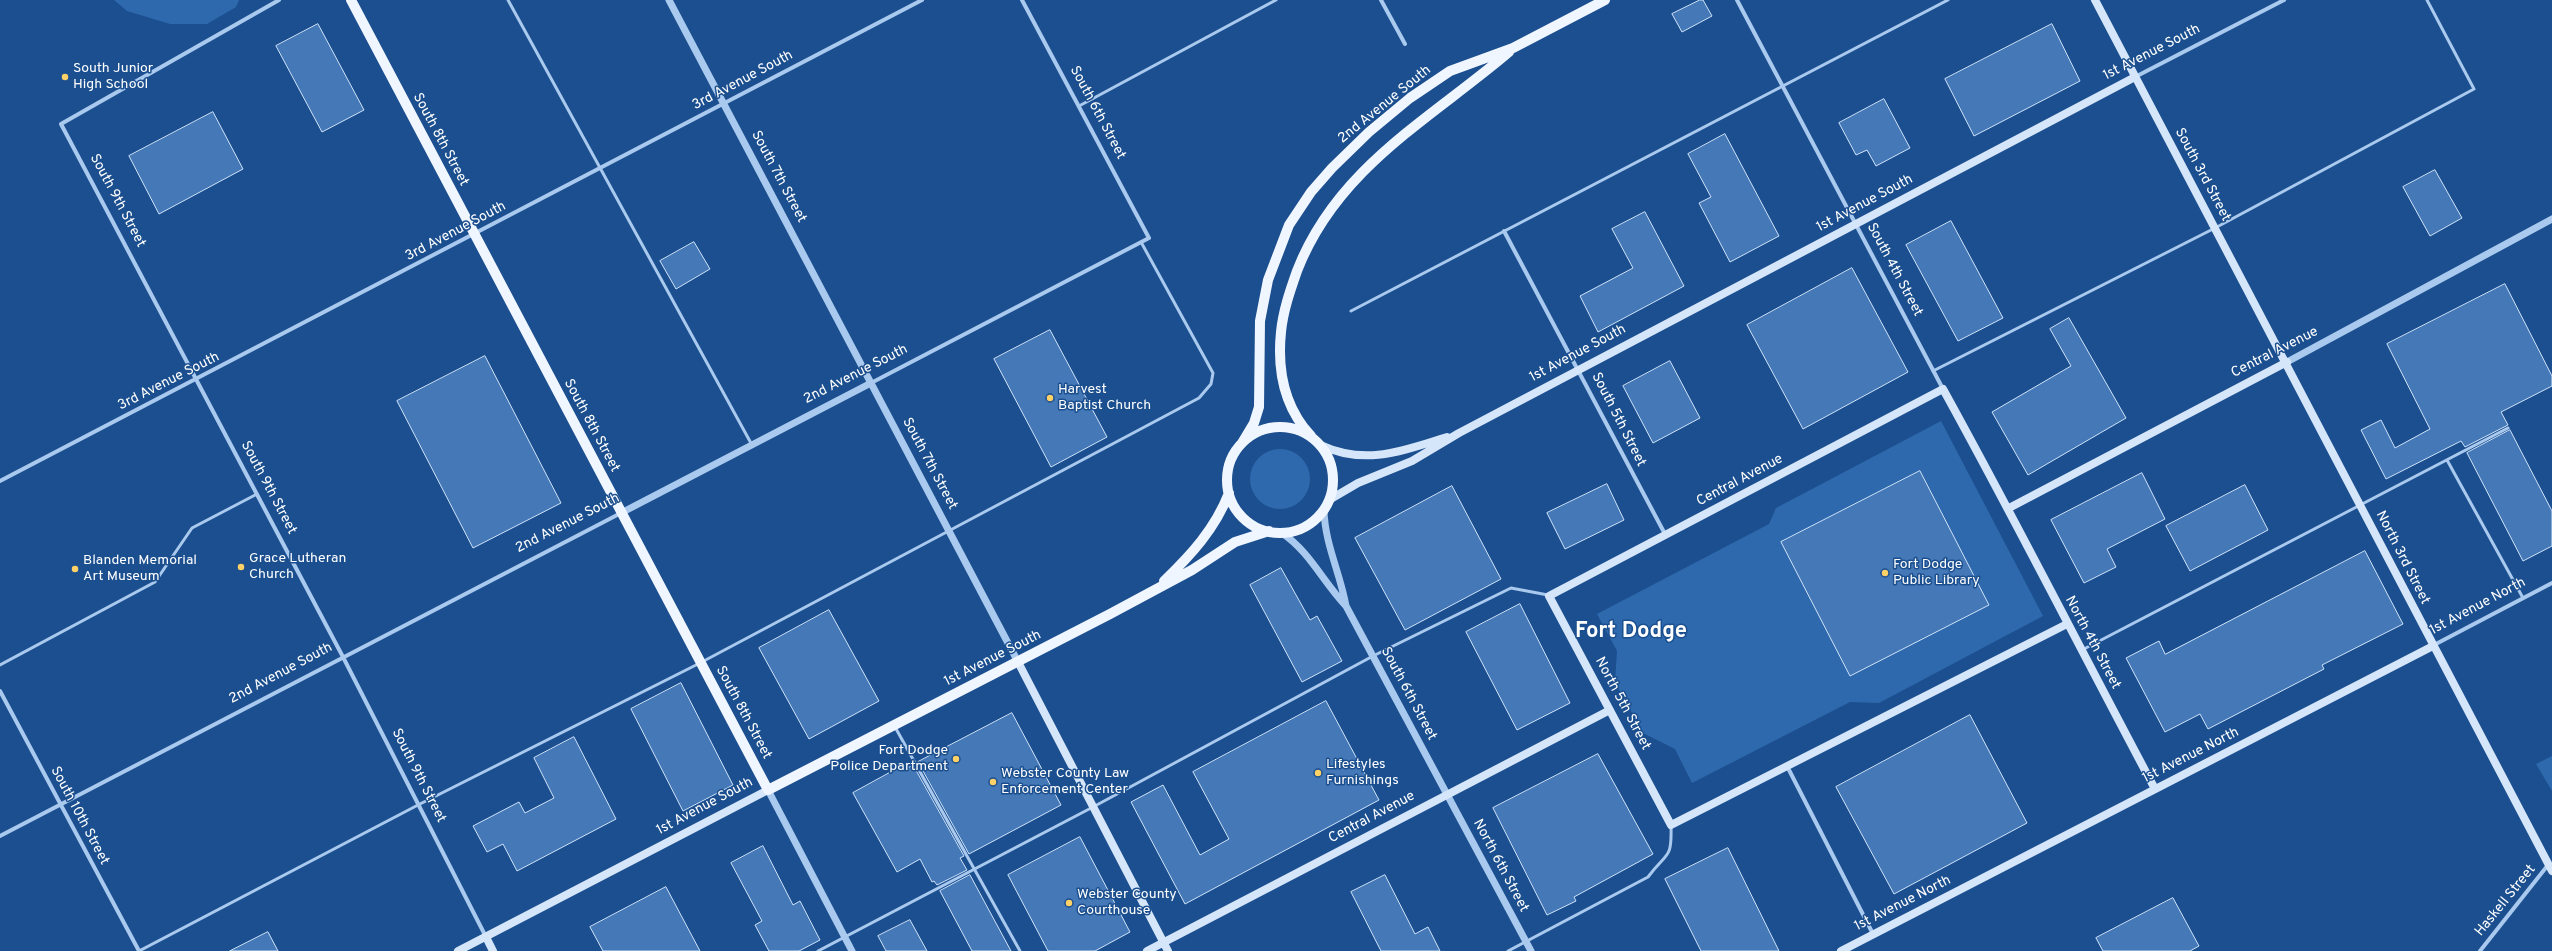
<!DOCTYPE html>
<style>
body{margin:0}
canvas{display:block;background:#1b4f8f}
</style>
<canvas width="2552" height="951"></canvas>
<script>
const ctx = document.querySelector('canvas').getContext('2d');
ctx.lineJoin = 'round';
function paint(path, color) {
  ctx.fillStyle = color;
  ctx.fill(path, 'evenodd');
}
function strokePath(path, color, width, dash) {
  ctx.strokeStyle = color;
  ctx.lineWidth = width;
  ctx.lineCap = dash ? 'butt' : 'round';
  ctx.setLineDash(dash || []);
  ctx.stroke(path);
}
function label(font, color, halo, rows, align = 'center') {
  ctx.font = font + ' Overpass,sans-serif';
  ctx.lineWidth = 3;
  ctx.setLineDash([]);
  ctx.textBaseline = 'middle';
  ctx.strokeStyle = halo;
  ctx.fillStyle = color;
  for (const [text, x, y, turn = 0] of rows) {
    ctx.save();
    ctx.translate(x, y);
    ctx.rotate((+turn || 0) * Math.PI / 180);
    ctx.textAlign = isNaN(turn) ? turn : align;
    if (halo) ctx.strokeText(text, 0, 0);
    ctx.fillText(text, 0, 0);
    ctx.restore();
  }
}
paint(new Path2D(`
 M114,0H239L236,7L207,24H170L127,11Z
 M1941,421L2043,616L1879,703L1850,702L1692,783L1675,749L1643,733L1615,682L1617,651L1597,614L1769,524L1776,508Z
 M1250 479a30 30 0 1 1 60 0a30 30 0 1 1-60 0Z
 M2552,756V791L2536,764Z`), '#2e69ad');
const building = new Path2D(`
 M1700,0H1703L1712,16L1682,32L1672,14Z
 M318,24L364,110L322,132L276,46Z
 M2052,24L2080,81L1974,136L1945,79Z
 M1884,99L1910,148L1876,166L1867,150L1856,155L1839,123Z
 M213,112L243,169L159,214L129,156Z
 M1725,134L1779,236L1730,262L1699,203L1711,197L1688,154Z
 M2435,170L2462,218L2430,236L2403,187Z
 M1645,212L1684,286L1598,332L1580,296L1633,268L1612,229Z
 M1951,221L2003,318L1958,341L1906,245Z
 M694,242L710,269L676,289L660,261Z
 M1852,268L1908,372L1803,429L1747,325Z
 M2505,284L2552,376V386L2501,412L2508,425L2465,447L2461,441L2386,479L2361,430L2381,420L2395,448L2430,429L2387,344Z
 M2069,318L2126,418L2028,475L1992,412L2071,366L2050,329Z
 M1050,330L1107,437L1051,467L994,359Z
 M485,356L561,503L473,548L397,401Z
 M1670,361L1700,418L1653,443L1623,386Z
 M2510,430L2552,511V546L2523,561L2467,453Z
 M1920,471L1989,605L1850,676L1781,542Z
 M2142,473L2165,519L2107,549L2116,567L2084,583L2051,520Z
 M1607,484L1624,520L1565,549L1547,513Z
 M2245,485L2268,530L2190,571L2166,526Z
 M1452,486L1501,579L1405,630L1355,538Z
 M2365,551L2403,624L2322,665L2324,669L2208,729L2200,714L2165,732L2126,658L2159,641L2165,654Z
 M1281,568L1310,620L1317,616L1342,661L1302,682L1250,585Z
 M1520,604L1570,703L1517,730L1466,632Z
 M829,610L879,701L809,739L759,648Z
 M681,683L733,785L683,811L631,709Z
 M1326,701L1379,800L1185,904L1131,802L1163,785L1200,855L1229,839L1193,772Z
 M1012,713L1061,805L969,854L918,762Z
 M1970,715L2027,823L1894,894L1836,787Z
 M574,737L616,819L517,871L503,844L487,852L473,826L519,802L525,813L554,798L534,758Z
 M1598,754L1653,854L1574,897L1576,901L1547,915L1493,808Z
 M904,765L906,769L913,765L964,856L960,858L967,870L937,885L934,881L932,882L920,859L897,872L853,793Z
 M1080,837L1130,932L1095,951H1048L1008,875Z
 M763,846L793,905L800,901L820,940L799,951H769L755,925L762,921L731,863Z
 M1728,848L1779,951H1701L1665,879Z
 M970,875L1011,951H972L940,891Z
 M1385,875L1415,934L1428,927L1440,951H1381L1351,892Z
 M666,887L700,951H603L590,927Z
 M2173,898L2199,946L2190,951H2103L2096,938Z
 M910,920L927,951H886L878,936Z
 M268,932L278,951H230Z`);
paint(building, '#4478b7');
strokePath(building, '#cfe3fa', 1);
strokePath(new Path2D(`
 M508,0L752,445
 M1079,106L1276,0
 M1351,311L1948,0
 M1933,371L2215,228L2474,89L2427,0
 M2447,460L2523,598
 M2082,650L2508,428
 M0,665L155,582L192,528L257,494
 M895,727L1020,951
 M139,951L418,805L700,663L1199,398L1211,384L1213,373L1141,242
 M818,951L1093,807L1373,656L1511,588L1548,595
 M1508,951L1648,877C1667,851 1672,861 1671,825`), '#a9c9ee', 3);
strokePath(new Path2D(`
 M279,0L61,124L343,657L486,937
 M1381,0L1405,44
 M1737,0L1943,389
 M2135,77L2284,0
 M1504,231L1666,536
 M871,383L1149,238L1022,0
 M0,481L922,0
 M2434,645L2552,583
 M0,691L139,951
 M1787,766L1873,934
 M0,836L621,513
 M2480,951L2548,865`), '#a9c9ee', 4);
strokePath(new Path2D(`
 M669,0L1018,662
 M2287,362L2552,219
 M1324,510C1325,545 1340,572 1346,606
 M621,513L871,383
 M1282,533C1310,552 1323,582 1346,606L1531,951
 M768,790L852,951`), '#a9c9ee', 7);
strokePath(new Path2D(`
 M2095,0L2552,871
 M1320,445C1366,466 1402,451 1447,437
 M1329,500L1358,483L1412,461L1459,433L2135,77
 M2009,508L2287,362
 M2067,624L1671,825L1549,596L1943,389C2016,521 2084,656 2155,789
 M1018,662L1168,951
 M486,937L493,951
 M458,951L768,790
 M1147,951L1610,710
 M1841,951L2433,646`), '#d6e6fa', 8);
strokePath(new Path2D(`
 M351,0L768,790L1110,614L1192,570L1235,542L1269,531
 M1227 480a53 53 0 1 1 106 0a53 53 0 1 1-106 0Z
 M1311,436C1285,408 1277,371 1281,332C1283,311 1290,291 1297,271C1337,168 1429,120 1509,52
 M1242,443L1254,423L1259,407L1260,321L1268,280L1289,225L1311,192L1332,168L1369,132L1410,98L1450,71L1513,48L1605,0
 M1164,581C1191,555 1215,529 1229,493`), '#f0f6ff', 10);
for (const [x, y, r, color] of [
 [65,77,4,"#ffd166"],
 [1050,398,4,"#ffd166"],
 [241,567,4,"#ffd166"],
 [75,569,4,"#ffd166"],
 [1885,573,4,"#ffd166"],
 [956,759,4,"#ffd166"],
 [1318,773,4,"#ffd166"],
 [993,782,4,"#ffd166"],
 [1069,903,4,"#ffd166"]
]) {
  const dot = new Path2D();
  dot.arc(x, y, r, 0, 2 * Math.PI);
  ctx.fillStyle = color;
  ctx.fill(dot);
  strokePath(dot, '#1b4f8f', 1.5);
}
label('14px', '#fff', '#1b4f8f', [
 ["1st Avenue South",2152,53,-27],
 ["3rd Avenue South",743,81,-28],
 ["2nd Avenue South",1385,105,-39],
 ["South 6th Street",1097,113,62],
 ["South 8th Street",440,140,62],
 ["South 3rd Street",2202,175,62],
 ["South 7th Street",778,177,62],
 ["South 9th Street",117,201,62],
 ["1st Avenue South",1865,204,-28],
 ["3rd Avenue South",456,232,-28],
 ["South 4th Street",1894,270,62],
 ["Central Avenue",2275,353,-27],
 ["1st Avenue South",1578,354,-28],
 ["2nd Avenue South",856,375,-27],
 ["3rd Avenue South",169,382,-27],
 ["South 5th Street",1618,420,63],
 ["South 8th Street",591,426,62],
 ["South 7th Street",929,464,62],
 ["Central Avenue",1740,481,-28],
 ["South 9th Street",268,488,62],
 ["2nd Avenue South",568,524,-27],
 ["North 3rd Street",2402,558,63],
 ["1st Avenue North",2478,607,-28],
 ["North 4th Street",2092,643,62],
 ["1st Avenue South",993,659,-27],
 ["2nd Avenue South",281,674,-28],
 ["South 6th Street",1408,694,62],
 ["North 5th Street",1622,704,62],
 ["South 8th Street",743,713,62],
 ["1st Avenue North",2191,756,-27],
 ["South 9th Street",418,776,63],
 ["1st Avenue South",705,807,-28],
 ["South 10th Street",79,816,62],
 ["Central Avenue",1372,818,-28],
 ["North 6th Street",1500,866,62],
 ["Haskell Street",2506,901,-51],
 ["1st Avenue North",1903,904,-27]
]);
label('14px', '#fff', '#1b4f8f', [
 ["South Junior",73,69],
 ["High School",73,85],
 ["Harvest",1058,390],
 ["Baptist Church",1058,406],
 ["Grace Lutheran",249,559],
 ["Church",249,575],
 ["Blanden Memorial",83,561],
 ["Art Museum",83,577],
 ["Fort Dodge",1893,565],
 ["Public Library",1893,581],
 ["Fort Dodge",948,751,"right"],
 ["Police Department",948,767,"right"],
 ["Lifestyles",1326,765],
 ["Furnishings",1326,781],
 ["Webster County Law",1001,774],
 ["Enforcement Center",1001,790],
 ["Webster County",1077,895],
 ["Courthouse",1077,911]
], 'left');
label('bold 22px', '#fff', '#1b4f8f', [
 ["Fort Dodge",1631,633]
]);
</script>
